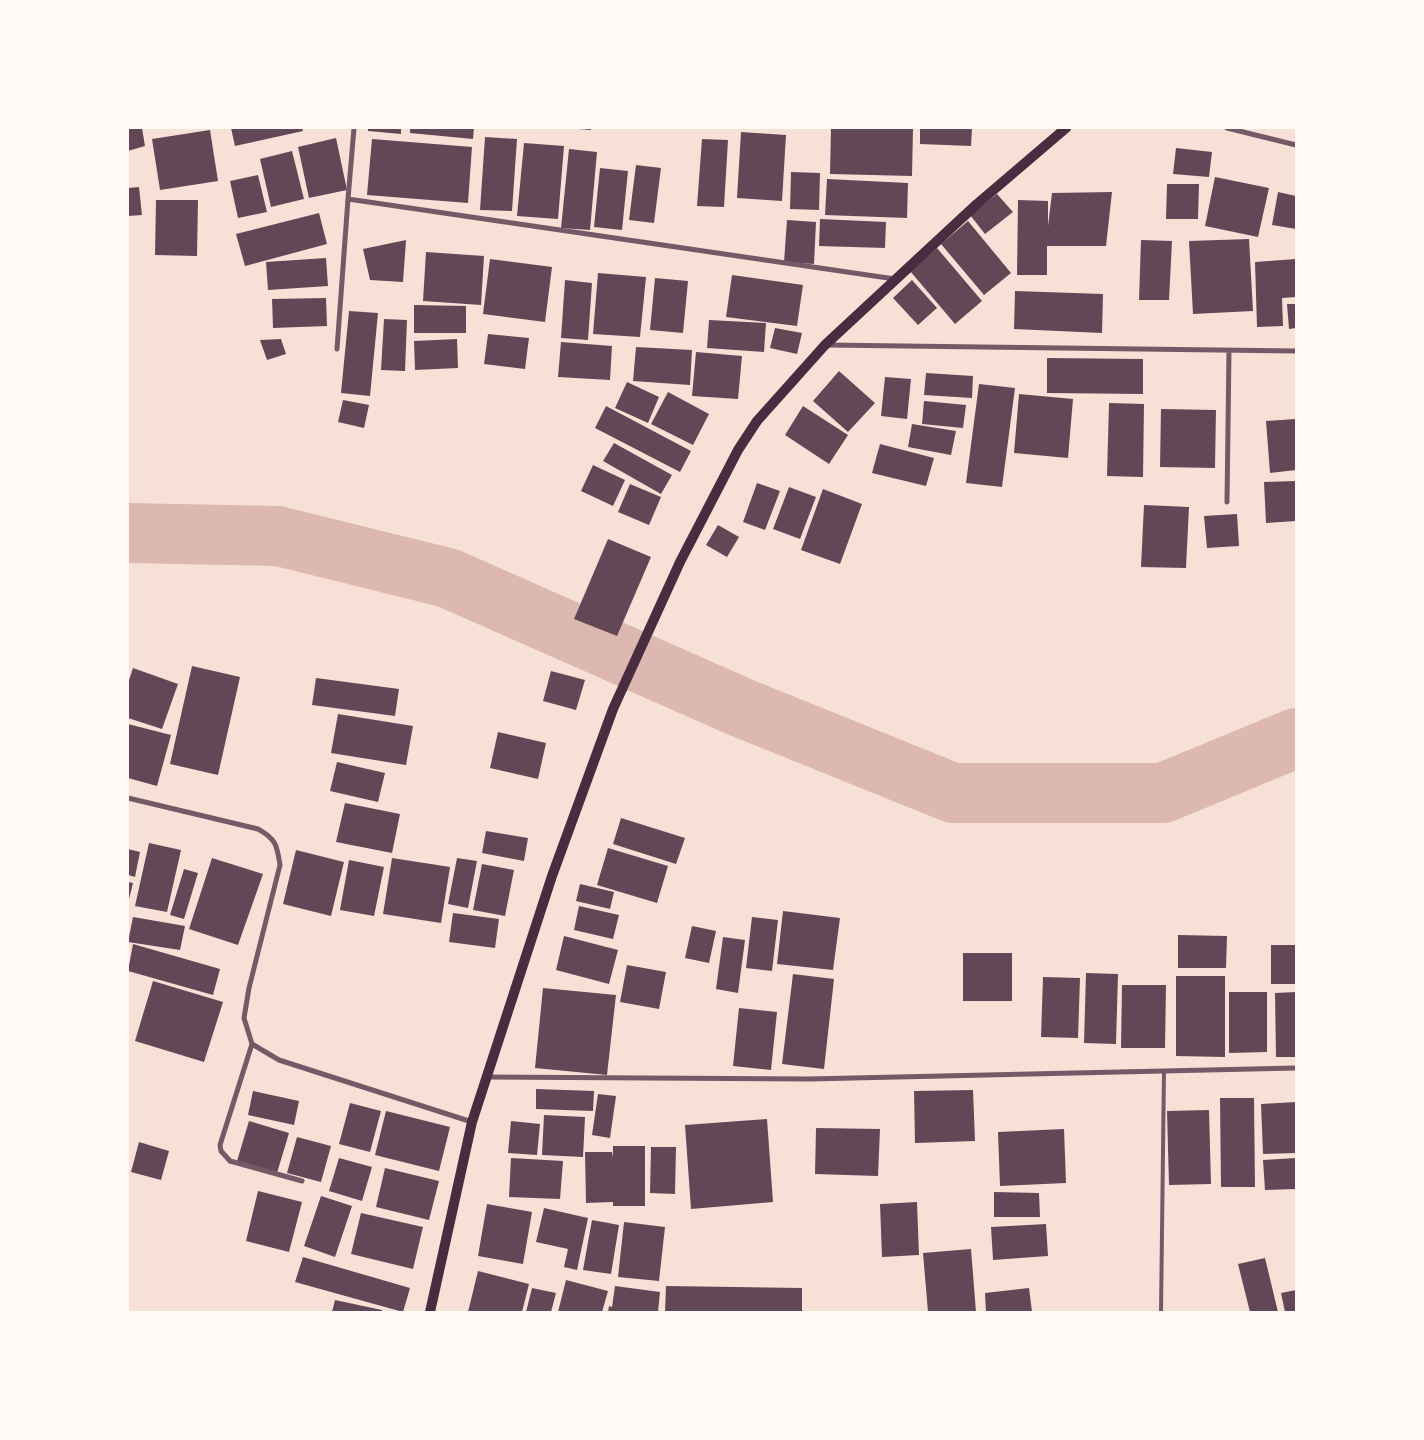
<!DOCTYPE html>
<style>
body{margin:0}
#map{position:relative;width:1424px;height:1440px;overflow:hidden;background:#f7e1d7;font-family:"Noto Sans",sans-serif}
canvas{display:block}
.frame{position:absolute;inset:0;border:129px solid #fffaf5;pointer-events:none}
</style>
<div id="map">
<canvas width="1424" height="1440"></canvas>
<div class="frame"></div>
</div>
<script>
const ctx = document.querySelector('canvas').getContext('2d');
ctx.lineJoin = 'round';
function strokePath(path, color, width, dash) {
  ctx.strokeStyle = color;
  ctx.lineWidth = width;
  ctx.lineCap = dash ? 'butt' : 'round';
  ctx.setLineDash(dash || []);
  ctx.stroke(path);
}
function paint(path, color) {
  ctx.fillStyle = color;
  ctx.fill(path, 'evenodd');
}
strokePath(new Path2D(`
 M128,533L278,536L448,578L740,707L953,793H1163L1296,738`), '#dcb8b0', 60);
paint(new Path2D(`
 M128,128H142L145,146L128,151Z
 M231,128H302L303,131L235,146Z
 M368,128H401V134L368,131Z
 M410,128H474L473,139L410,133Z
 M579,128H591V130L579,129Z
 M831,128H913L912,176L830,174Z
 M920,128H972L971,146L920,144Z
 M210,130L218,181L160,190L152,139Z
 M741,132L786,135L782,201L737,198Z
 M485,137L517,139L512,211L480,210Z
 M336,138L347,190L309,198L298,147Z
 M372,139L472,147L468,203L367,195Z
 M702,139L728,140L724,207L697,206Z
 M524,143L564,146L558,219L517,216Z
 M1176,148L1212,152L1209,177L1173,174Z
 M569,149L597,152L590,230L561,228Z
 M292,151L304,199L271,207L260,159Z
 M636,165L661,168L654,223L629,220Z
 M600,168L628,171L622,230L594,227Z
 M791,172L820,173L819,210L790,209Z
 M258,175L267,212L238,218L230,181Z
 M1215,177L1269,188L1258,237L1205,226Z
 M827,179L908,183L907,218L825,215Z
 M1167,184H1199L1198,219H1166Z
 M139,187L142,215L128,216V188Z
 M1112,192L1106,246H1047V275H1017L1018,200L1048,201V226L1052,193Z
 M1278,192L1296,196V229L1272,225Z
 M997,194L1013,212L985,234L970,215Z
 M156,200H198L197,256L155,255Z
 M319,213L327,244L245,266L236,234Z
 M820,219L886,222L885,248L819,246Z
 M787,220L816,222L814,264L784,262Z
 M968,221L1011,273L984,295L941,244Z
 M1249,239L1253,311L1193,314L1189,241Z
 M406,240L403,282L370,280L363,249Z
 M1141,240L1172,241L1169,300H1139Z
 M937,248L982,301L955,324L910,271Z
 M426,252L484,256L481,305L423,301Z
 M326,258L328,286L268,290L266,262Z
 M490,259L552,267L545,322L483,314Z
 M1296,259V297L1282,298L1283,326L1257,327L1255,262Z
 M598,273L646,277L640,337L593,334Z
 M732,275L803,285L797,326L726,317Z
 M655,278L688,281L683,333L650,330Z
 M565,280L592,283L588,340L561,338Z
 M912,280L937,308L918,325L893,298Z
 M1015,291L1103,294L1102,333L1014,329Z
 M326,298L327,326L273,328L272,299Z
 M1287,304H1296V328L1289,329Z
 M414,305L466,306V333H414Z
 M349,311L378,313L370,396L341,393Z
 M384,319L407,320L405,371L381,370Z
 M709,320L766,323L764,352L707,348Z
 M775,328L802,333L797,354L770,348Z
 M488,334L529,338L525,369L484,364Z
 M281,339L286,354L267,360L260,340Z
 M457,339L458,368L415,370L414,341Z
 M561,342L612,346L610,380L558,377Z
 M636,347L692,350L690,385L633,381Z
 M696,352L742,356L738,399L692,396Z
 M1047,358L1143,359V394L1047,393Z
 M839,371L875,403L848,432L813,401Z
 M926,373L973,376L972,398L924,395Z
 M885,377L911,379L907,419L881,416Z
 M627,382L659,397L648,423L615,408Z
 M979,384L1015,388L1002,487L966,483Z
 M668,392L709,414L693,445L651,424Z
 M1019,394L1073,399L1068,458L1014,453Z
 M343,400L369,405L364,428L338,422Z
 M924,401L966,405L963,428L922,424Z
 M1109,403L1144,404L1143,477L1107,476Z
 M606,406L691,451L680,472L595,428Z
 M803,406L848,435L829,464L785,435Z
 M1161,409L1216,410L1215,468L1160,467Z
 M1296,419V470L1270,473L1266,421Z
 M912,424L956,431L951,455L908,447Z
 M614,443L672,475L661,494L603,461Z
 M880,444L934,458L926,486L872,473Z
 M593,465L625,480L613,506L581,491Z
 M1296,481V521L1266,523L1264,482Z
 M757,483L780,491L765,530L743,522Z
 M630,484L661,497L649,525L618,512Z
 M789,487L816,497L800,539L773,529Z
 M823,489L862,504L840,564L801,550Z
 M1144,505L1189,507L1186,568L1141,567Z
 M1237,514L1239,546L1207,548L1204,516Z
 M718,525L739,537L727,557L706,545Z
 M608,539L651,557L617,636L574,619Z
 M192,666L240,677L218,775L170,764Z
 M133,668L178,684L162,729L128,718V683Z
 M551,671L585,680L576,710L543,701Z
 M316,678L399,689L395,716L312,705Z
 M338,714L413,726L406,765L331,753Z
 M128,724L171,735L157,786L128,778Z
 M498,732L546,743L538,779L490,768Z
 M337,762L385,773L378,802L330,791Z
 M345,803L400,814L392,853L336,842Z
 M621,818L685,838L676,864L613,844Z
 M486,831L528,838L524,861L482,853Z
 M149,843L181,850L167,912L135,906Z
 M608,848L668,866L657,903L597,885Z
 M128,849L140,852L135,877L128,875Z
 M296,850L344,862L331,916L283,904Z
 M212,858L263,874L238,945L189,929Z
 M392,858L450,867L441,923L383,914Z
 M457,858L477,861L468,908L448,904Z
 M349,860L384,867L374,916L340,910Z
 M482,864L514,870L505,916L473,910Z
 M184,869L198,873L184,919L170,915Z
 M128,882L133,883L128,903Z
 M580,884L614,892L610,909L576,901Z
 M579,906L619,915L613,939L574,930Z
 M783,911L840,918L833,970L777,964Z
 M453,913L499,919L495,948L449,942Z
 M133,917L185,926L180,950L128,942Z
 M752,917L778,920L772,971L746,968Z
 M692,926L716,931L709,963L685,958Z
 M1178,935L1227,936L1226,968H1178Z
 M564,936L618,950L609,984L556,970Z
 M723,937L745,940L738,993L716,989Z
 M133,944L220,969L213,995L128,971Z
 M1271,945H1296V984H1271Z
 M963,953H1012V1001H963Z
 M627,965L666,972L659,1009L620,1002Z
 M1086,973L1118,974L1116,1044L1084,1043Z
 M793,974L834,979L824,1069L782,1064Z
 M1176,976H1225V1057L1176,1056Z
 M1043,977L1080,978L1078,1038L1041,1037Z
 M153,981L223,1002L204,1062L135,1041Z
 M1122,985H1166L1165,1048H1121Z
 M543,988L616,995L607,1075L535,1068Z
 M1229,992H1267V1052L1229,1053Z
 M1296,992V1057H1276L1275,993Z
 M739,1008L777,1012L771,1070L733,1066Z
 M536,1089L594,1091L593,1111L536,1109Z
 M973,1090L975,1141L915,1143L914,1091Z
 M253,1091L299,1101L294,1125L248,1115Z
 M598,1094L616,1096L610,1138L592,1135Z
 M1220,1098H1254L1255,1187H1221Z
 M1296,1102V1153L1263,1154L1261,1104Z
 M350,1103L381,1111L370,1152L339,1144Z
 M1209,1110L1211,1184L1169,1185L1167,1111Z
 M386,1111L450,1127L439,1171L375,1155Z
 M544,1115L585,1117L583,1157L542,1155Z
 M767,1119L773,1202L691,1209L685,1125Z
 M249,1121L289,1133L277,1173L237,1161Z
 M511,1121L540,1124L537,1155L508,1153Z
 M816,1128L880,1129L878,1176L815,1174Z
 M1064,1129L1066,1183L1000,1186L998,1132Z
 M297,1137L331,1146L321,1182L287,1173Z
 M139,1142L169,1151L161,1180L131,1172Z
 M613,1146H645V1206H613V1202L586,1203L585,1152H612L613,1157Z
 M651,1147H676L675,1194L650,1193Z
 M339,1158L372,1167L362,1201L329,1191Z
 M511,1158L563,1161L560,1199L509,1197Z
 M1296,1158V1189L1265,1190L1263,1160Z
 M385,1168L439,1181L429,1220L376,1207Z
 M258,1191L302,1202L289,1252L246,1241Z
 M994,1192L1039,1193L1040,1217H994Z
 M321,1196L352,1206L335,1257L304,1246Z
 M917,1202L919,1255L882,1257L880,1204Z
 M487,1204L532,1212L523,1264L478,1256Z
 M544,1208L588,1218L577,1270L564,1267L568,1249L536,1242Z
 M361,1213L423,1227L413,1269L351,1254Z
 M592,1220L619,1225L611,1274L583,1270Z
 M624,1222L665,1227L659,1281L618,1277Z
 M1046,1224L1048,1256L993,1260L991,1227Z
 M971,1249L976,1312H928L923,1253Z
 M303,1257L410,1288L403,1312L295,1282Z
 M1265,1258L1278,1312H1250L1238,1264Z
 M478,1271L529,1284L522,1312H468Z
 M566,1280L608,1291L602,1312H558Z
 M615,1286L660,1292L658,1312H608L609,1306L612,1307Z
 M666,1286L802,1288V1312H665Z
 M532,1288L556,1293L551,1312H526Z
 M1029,1288L1032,1312H986L985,1293Z
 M1296,1290V1312H1285L1281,1293Z
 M335,1300L382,1310V1312H332Z`), '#644757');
strokePath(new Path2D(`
 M1161,1312L1164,1071`), '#755966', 4);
strokePath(new Path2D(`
 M354,128L348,199L895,279
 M1227,128L1296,145
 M826,345L1296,351
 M337,349L348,199
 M1227,502L1229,351
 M128,798L258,829C276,839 277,845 280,865L249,988L244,1018L252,1044L279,1060L472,1122
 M252,1044L220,1145L221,1151L230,1161L302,1181
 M486,1077L809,1079L1296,1068`), '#755966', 5);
strokePath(new Path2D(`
 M430,1312L472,1122L552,876L613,709L680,562L738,450L757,421L825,345L977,204L1066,128`), '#4a2c40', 10);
</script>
